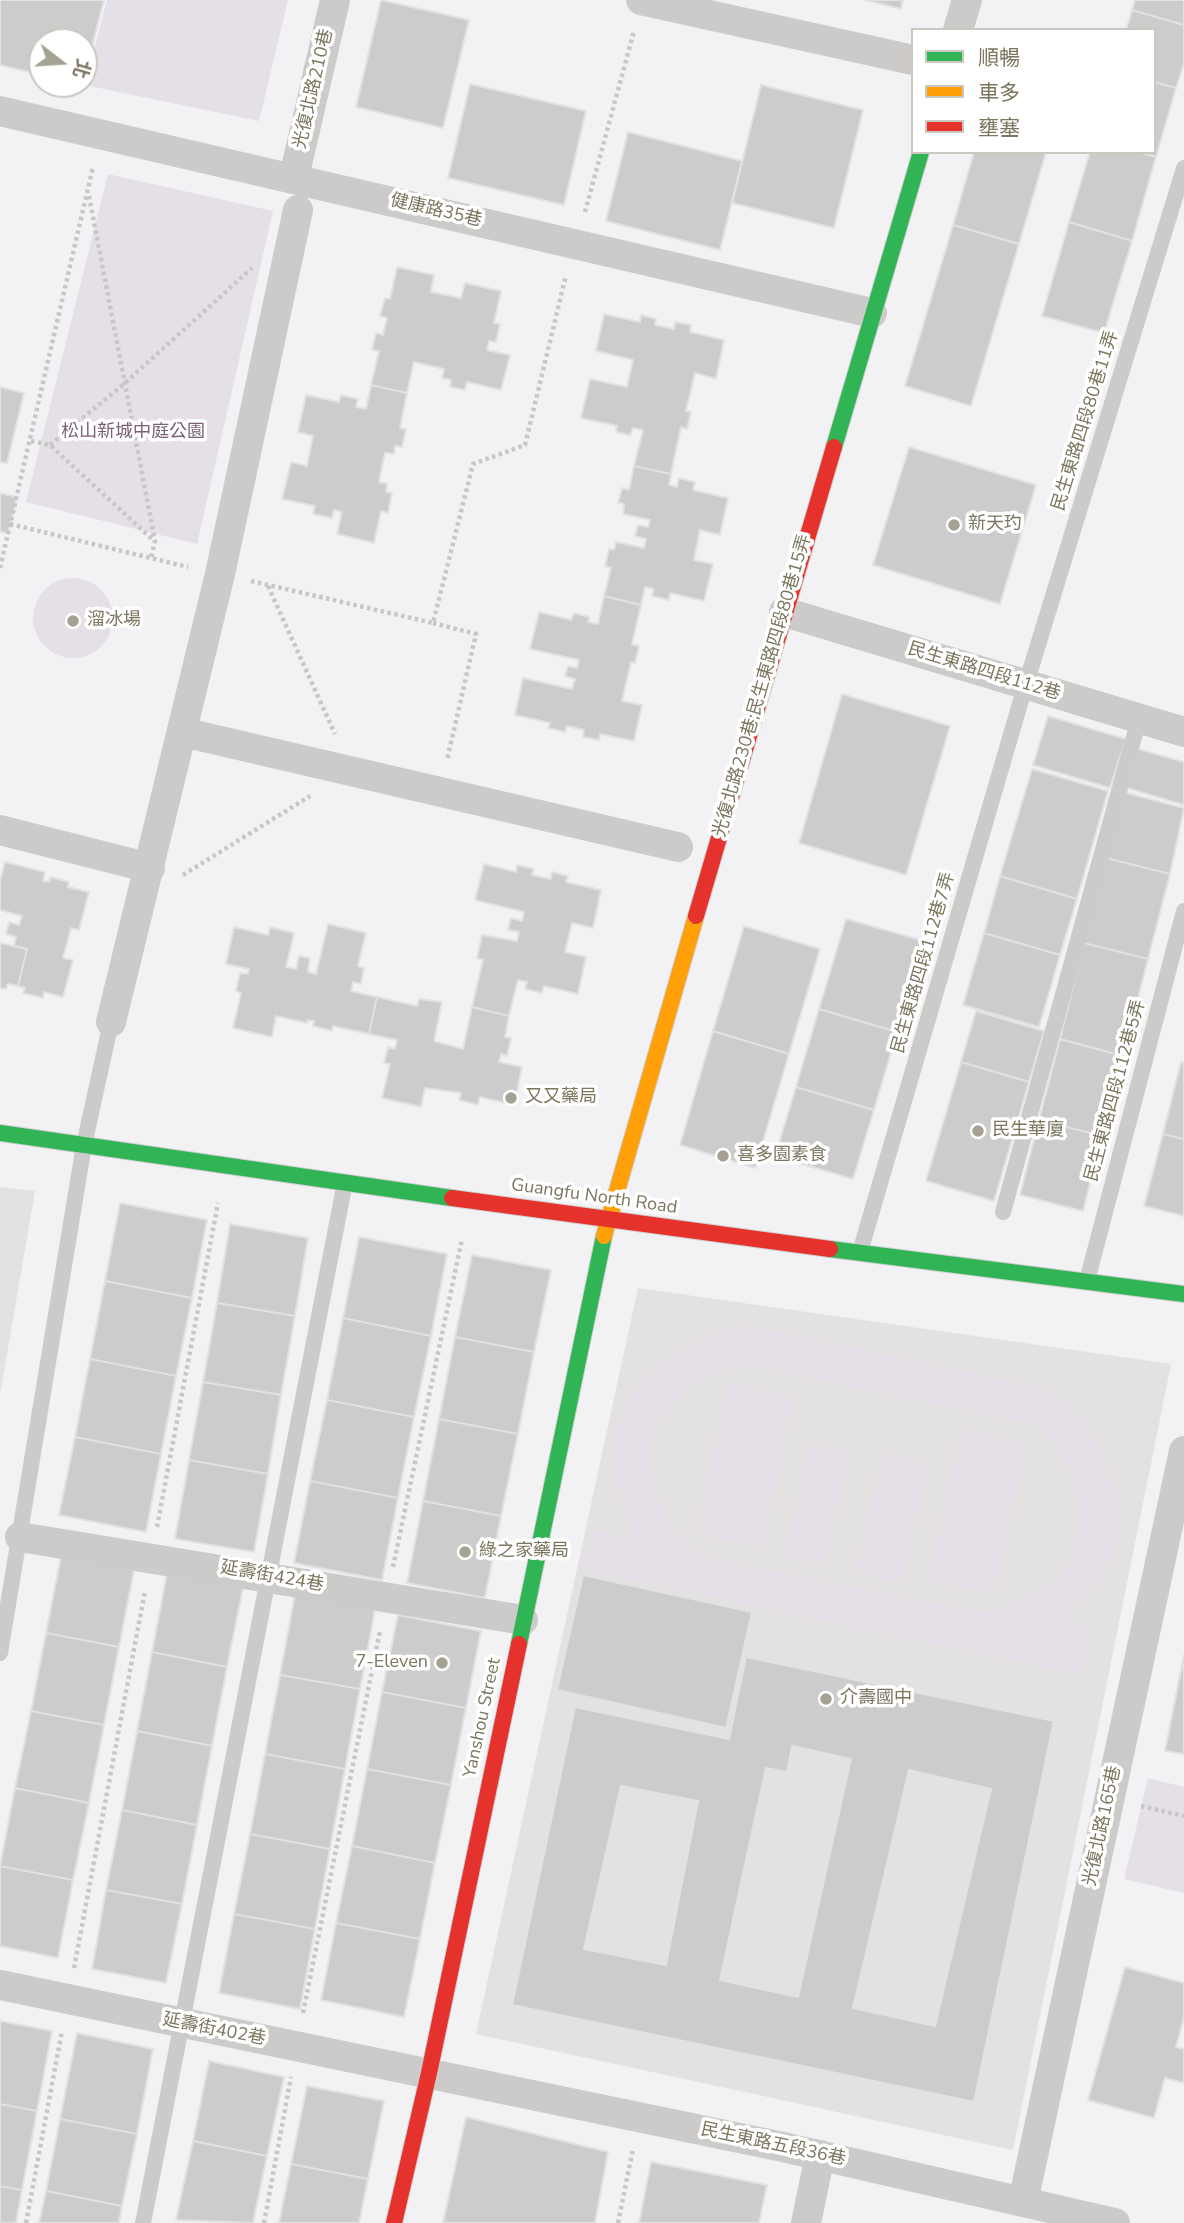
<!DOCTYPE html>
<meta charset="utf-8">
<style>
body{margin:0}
#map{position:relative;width:1184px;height:2223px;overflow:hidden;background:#f2f1f4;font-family:"Nunito Sans","Noto Sans TC",sans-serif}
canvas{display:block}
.legend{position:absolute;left:911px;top:28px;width:245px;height:126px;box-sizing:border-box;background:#fff;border:2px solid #cbc8bf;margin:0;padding:9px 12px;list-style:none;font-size:21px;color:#7c765f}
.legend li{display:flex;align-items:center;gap:14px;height:35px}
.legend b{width:35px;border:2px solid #cbc8bf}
.north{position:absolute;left:28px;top:28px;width:70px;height:70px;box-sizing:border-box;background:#fff;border:2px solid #cbc8bf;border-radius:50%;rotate:107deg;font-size:19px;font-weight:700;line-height:28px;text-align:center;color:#7c765f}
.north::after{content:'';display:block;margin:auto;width:24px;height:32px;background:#a5a193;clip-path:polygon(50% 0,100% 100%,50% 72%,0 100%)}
</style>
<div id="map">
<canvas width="1184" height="2223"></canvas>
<ul class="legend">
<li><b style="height:9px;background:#30b455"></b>順暢</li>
<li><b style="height:9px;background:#ff9f0a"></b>車多</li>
<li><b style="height:9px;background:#e5322d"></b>壅塞</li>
</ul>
<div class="north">北</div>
</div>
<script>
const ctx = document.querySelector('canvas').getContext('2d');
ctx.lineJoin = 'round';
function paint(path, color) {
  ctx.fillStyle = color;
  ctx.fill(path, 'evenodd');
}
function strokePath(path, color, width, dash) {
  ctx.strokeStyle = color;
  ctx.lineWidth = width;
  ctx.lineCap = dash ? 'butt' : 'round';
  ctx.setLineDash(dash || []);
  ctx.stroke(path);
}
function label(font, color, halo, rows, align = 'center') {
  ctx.font = font + ' "Nunito Sans","Noto Sans TC",sans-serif';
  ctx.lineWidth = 7;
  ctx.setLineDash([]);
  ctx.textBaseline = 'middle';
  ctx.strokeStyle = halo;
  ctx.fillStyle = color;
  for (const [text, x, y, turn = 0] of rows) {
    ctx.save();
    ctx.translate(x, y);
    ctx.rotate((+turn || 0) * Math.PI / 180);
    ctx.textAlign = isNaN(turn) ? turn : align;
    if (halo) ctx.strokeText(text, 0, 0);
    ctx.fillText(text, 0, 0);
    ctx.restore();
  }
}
paint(new Path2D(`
 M0,1187L35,1191L0,1395Z
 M638,1288L1171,1364L1013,2150L476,2034Z`), '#e3e1e2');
paint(new Path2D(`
 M107,0H288L259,121L85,85Z
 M108,174L273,211L197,544L26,502Z
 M33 618a40 40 0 1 1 80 0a40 40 0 1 1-80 0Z
 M746,1325L1049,1390L1090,1428L1118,1496L1116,1544L1106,1569L1097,1585L1074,1606L1065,1623L1090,1629L1080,1674L584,1570L591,1531L637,1540C603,1466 601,1401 677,1353C700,1338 720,1330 746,1325ZM750,1365L1036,1425C1081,1462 1098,1533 1057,1579C1040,1598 1012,1605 989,1614L708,1558C699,1552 688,1547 681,1539C665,1523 643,1466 648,1443C650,1437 656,1429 659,1424C680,1386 708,1370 750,1365Z
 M728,1383L794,1396L762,1548L697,1534Z
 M961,1429L1026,1443L994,1594L929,1581Z
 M810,1444L849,1452L824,1566L785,1557Z
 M883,1453L929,1463L901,1583L856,1572Z
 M1148,1778L1184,1787V1893L1124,1879Z`), '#e5e0e7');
const building = new Path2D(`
 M0,0H104L84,77V42H42V75L0,65Z
 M381,0L469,20L443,128L356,107Z
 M865,0H903L901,9Z
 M1135,0H1184V25L1132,10Z
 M1132,10L1184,25V63L1176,88L1154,82V30H1126Z
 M1154,82L1176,88L1156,157L1139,152H1154Z
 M470,84L586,111L564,205L448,178Z
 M761,85L863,110L834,228L732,203Z
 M628,132L742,161L720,250L606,221Z
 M974,152H1046L1019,244L953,225Z
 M1090,152H1139L1156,157L1132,241L1069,222Z
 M1069,222L1132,241L1104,333L1042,316Z
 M953,225L1019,244L971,406L905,386Z
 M397,267L434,275L431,292L461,298L465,283L501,291L494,323L500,324L496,342L489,341L487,350L510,355L501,390L467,382L465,390L450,387L451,380L442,378L444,369L414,362L407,393L371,385L379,351L372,350L376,333L383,335L387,318L380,316L385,298L390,299Z
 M604,314L640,322L641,315L656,319L655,325L674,329L675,322L691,325L690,332L724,340L716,379L695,373L686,411L691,412L687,429L681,427L671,474L634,466L643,430L633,428L630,435L616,432L617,426L581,418L590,379L627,387L633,360L596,351Z
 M371,385L407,393L400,428L406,429L402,447L395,446L394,454L385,453L379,482L387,484L386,492L392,493L388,513L381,511L374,543L337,534L342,512L334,510L332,518L313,514L315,506L282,499L291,462L307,466L313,436L298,432L306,395L339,402L341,395L358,399L356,407L366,409Z
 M0,387L24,393L7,463L0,462Z
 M909,447L1036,485L1000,604L873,565Z
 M634,466L671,474L669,485L677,487L679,478L695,482L693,490L728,498L720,535L700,530L694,560L713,564L704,601L670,593L669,600L652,596L654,589L645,587L641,605L604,596L611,568L605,566L609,549L614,550L616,542L644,548L646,539L635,536L638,525L648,527L650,520L623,514L624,504L618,503L622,488L629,490Z
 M0,493L17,497L8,533L0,532Z
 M604,596L641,605L632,644L639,646L635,663L631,662L622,701L642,705L634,741L600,734L599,740L583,737L584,730L567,726L565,732L548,728L550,723L515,715L523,678L572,689L575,679L565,676L568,666L577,668L579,660L530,649L539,612L571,620L574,613L589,617L588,622L598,624Z
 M842,694L950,726L906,875L799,843Z
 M1048,716L1126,739L1110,788L1033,765Z
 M1138,749L1184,762V805L1127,788Z
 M1032,769L1108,791L1077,899L1000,876Z
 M1123,792L1184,808L1170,874L1106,858Z
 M1106,858L1170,874L1148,959L1084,943Z
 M5,862L45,872L43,881L49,882L50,877L69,882L68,887L89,892L79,930L71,928L63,958L73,960L63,997L44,992L43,998L23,993L25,988L18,986L27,949L14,946L16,937L6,934L9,922L19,925L22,916L0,910V880Z
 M484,864L516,872L517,865L534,869L532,875L551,879L552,872L568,876L566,882L601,890L593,928L572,923L565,952L586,957L578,994L544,986L542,993L525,989L527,982L518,980L509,1016L472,1007L483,960L477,958L482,935L517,941L519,932L508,930L511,918L522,921L524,912L475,900Z
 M1000,876L1077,899L1060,955L984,933Z
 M846,919L924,941L897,1032L819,1009Z
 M328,924L366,933L358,966L364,968L361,984L353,982L351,991L377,997L369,1034L333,1026L332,1031L313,1026L314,1021L307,1020V1023L276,1016L272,1037L233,1028L241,993L236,991L240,973L248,974L249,969L226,964L234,927L268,935L270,927L294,933L286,967L296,969L299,956L310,958L308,972L316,974Z
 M744,926L820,949L789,1054L713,1031Z
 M984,933L1060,955L1039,1027L963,1005Z
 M0,943L27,949L18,986L8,984L6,989L0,988Z
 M1084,943L1148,959L1123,1056L1060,1039Z
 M377,997L417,1006L419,999L442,1002L434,1041L463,1049L472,1007L509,1016L505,1037L511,1038L507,1056L501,1054L499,1062L522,1067L514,1105L480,1097L478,1105L459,1100L461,1093L425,1088L421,1107L382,1098L390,1064L384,1063L388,1047L395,1049L397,1040L369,1034Z
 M819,1009L897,1032L874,1110L796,1087Z
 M976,1011L1044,1031L1029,1082L961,1062Z
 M713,1031L789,1054L755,1168L680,1145Z
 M1060,1039L1123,1056L1102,1136L1039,1120Z
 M961,1062L1029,1082L994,1201L926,1181Z
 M1181,1062L1184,1063V1139L1163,1134Z
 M796,1087L874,1110L853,1179L775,1156Z
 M1039,1120L1102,1136L1083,1211L1020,1195Z
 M1163,1134L1184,1139V1216L1144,1206Z
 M120,1203L207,1220L192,1298L105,1281Z
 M230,1224L308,1238L295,1316L217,1303Z
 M359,1237L447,1254L431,1336L343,1318Z
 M472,1255L551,1270L534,1352L455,1337Z
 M105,1281L192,1298L176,1376L90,1359Z
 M217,1303L295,1316L281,1395L203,1382Z
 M343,1318L431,1336L414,1417L327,1400Z
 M455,1337L534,1352L518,1434L439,1419Z
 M90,1359L176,1376L161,1454L75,1437Z
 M203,1382L281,1395L268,1474L189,1460Z
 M327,1400L414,1417L398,1498L310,1481Z
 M439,1419L518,1434L501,1516L423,1501Z
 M75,1437L161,1454L146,1532L59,1515Z
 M189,1460L268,1474L254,1552L175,1539Z
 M310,1481L398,1498L382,1580L294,1563Z
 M423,1501L501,1516L485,1598L407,1583Z
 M61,1556L134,1570L119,1647L46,1633Z
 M167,1573L243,1588L227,1667L152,1652Z
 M583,1575L752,1612L726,1728L557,1690Z
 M295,1594L375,1610L360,1689L280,1675Z
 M398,1615L481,1631L466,1708L382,1692Z
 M46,1633L119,1647L104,1725L31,1711Z
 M152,1652L227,1667L212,1746L137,1731Z
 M1184,1655V1754L1165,1751Z
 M746,1657L1054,1721L974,2102L512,2005L575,1707L729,1739ZM792,1746L851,1759L798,1997L720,1980L766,1768L787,1772ZM909,1770L991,1789L935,2026L853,2008ZM621,1786L698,1801L666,1965L584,1949Z
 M280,1675L360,1689L345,1769L265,1754Z
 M382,1692L466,1708L451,1785L367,1769Z
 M31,1711L104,1725L89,1803L15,1788Z
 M137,1731L212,1746L197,1825L122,1810Z
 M265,1754L345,1769L330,1849L250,1834Z
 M367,1769L451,1785L435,1863L352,1846Z
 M15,1788L89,1803L73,1880L0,1866Z
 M122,1810L197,1825L182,1904L106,1890Z
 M250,1834L330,1849L315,1929L234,1914Z
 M352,1846L435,1863L420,1939L336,1923Z
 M0,1866L73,1880L58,1958L0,1946Z
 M106,1890L182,1904L166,1983L92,1969Z
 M234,1914L315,1929L300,2009L219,1993Z
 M336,1923L420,1939L404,2017L321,2000Z
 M1125,1967L1184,1983V2017L1176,2047L1184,2049V2083L1165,2078L1154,2118L1088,2100Z
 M0,2021L52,2031L37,2111L0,2104Z
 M77,2033L153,2049L137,2134L60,2119Z
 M209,2061L284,2077L267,2156L193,2141Z
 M307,2086L384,2101L368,2179L291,2164Z
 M0,2104L37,2111L22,2190L0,2186Z
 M466,2117L608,2152L595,2223H443Z
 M60,2119L137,2134L122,2206L46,2191Z
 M193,2141L267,2156L253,2223L176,2220Z
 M651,2162L767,2185L759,2223H639Z
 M291,2164L368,2179L359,2223H279Z
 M0,2186L22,2190L16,2223H0Z
 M46,2191L122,2206L119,2223H39Z`);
paint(building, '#cdcccc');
strokePath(building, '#e2e1e3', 2);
const fast = new Path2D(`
 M834,447L921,152
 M0,1133L452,1198
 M830,1249L1184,1294
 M519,1644L604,1236`);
const slow = new Path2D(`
 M604,1236L696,916`);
const jam = new Path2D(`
 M696,916L834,447
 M452,1198L830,1249
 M394,2223L429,2073L519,1644`);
strokePath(fast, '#d0cfce', 18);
strokePath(slow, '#d0cfce', 18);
strokePath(jam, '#d0cfce', 18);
strokePath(new Path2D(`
 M89,196L155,541L151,558
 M585,212L634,31
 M31,441L50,445L153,540
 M50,445L125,383L252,268
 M10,524L188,567
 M0,568L93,167
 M251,581L433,623L473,464L525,445L566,275
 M268,586L335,734
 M433,623L476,634L447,760
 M183,875L310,796
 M157,1527L218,1203
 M393,1567L462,1239
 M1141,1806L1184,1816
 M74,1968L145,1591
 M303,2013L380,1631
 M26,2223L62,2031
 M264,2223L291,2077
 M618,2223L633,2149`), '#c8c7c6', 4.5, [3.5, 3.5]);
strokePath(new Path2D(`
 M1003,1212L1139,719
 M860,1252L1019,707L1184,168
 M1087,1281L1184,911
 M0,1653L84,1145L111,1022
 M143,2223L345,1182`), '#cccbca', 16);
strokePath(new Path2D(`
 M641,0L913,60
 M958,30L967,0
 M0,111L872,313
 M294,177L335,0
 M784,612L1184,732
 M182,732L678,847
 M0,830L150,868
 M111,1022L220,574L298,210
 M20,1537L523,1620
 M0,1985L783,2147L1115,2223
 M1023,2202L1184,1451
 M806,2223L820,2155`), '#cccbca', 30);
strokePath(fast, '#30b455', 16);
strokePath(slow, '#ff9f0a', 16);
strokePath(jam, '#e5322d', 16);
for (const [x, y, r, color] of [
 [954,525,7,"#a5a193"],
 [73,621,7,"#a5a193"],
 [511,1098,7,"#a5a193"],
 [978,1131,7,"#a5a193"],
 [723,1156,7,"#a5a193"],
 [465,1552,7,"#a5a193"],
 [442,1663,7,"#a5a193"],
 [826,1699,7,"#a5a193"]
]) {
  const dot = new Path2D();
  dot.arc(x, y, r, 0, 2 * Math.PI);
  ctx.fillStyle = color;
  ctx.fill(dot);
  strokePath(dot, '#fff', 2.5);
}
label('18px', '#7c765f', '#fff', [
 ["光復北路210巷",314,89,-77],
 ["健康路35巷",436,211,13],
 ["民生東路四段80巷11弄",1086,421,-73],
 ["民生東路四段112巷",984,672,17],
 ["光復北路230巷;民生東路四段80巷15弄",763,686,-74],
 ["民生東路四段112巷7弄",924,963,-74],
 ["民生東路四段112巷5弄",1116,1091,-75],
 ["Guangfu North Road",594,1197,8],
 ["延壽街424巷",272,1577,10],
 ["Yanshou Street",483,1718,-78],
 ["光復北路165巷",1103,1826,-78],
 ["延壽街402巷",214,2030,11],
 ["民生東路五段36巷",773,2145,12]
]);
label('18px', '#796276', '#fff', [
 ["松山新城中庭公園",133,433]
]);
label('18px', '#7c765f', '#fff', [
 ["新天玓",968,525],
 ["溜冰場",87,621],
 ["又又藥局",525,1098],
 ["民生華廈",992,1131],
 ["喜多園素食",737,1156],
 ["綠之家藥局",479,1552],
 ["7-Eleven",428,1663,"right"],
 ["介壽國中",840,1699]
], 'left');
</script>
